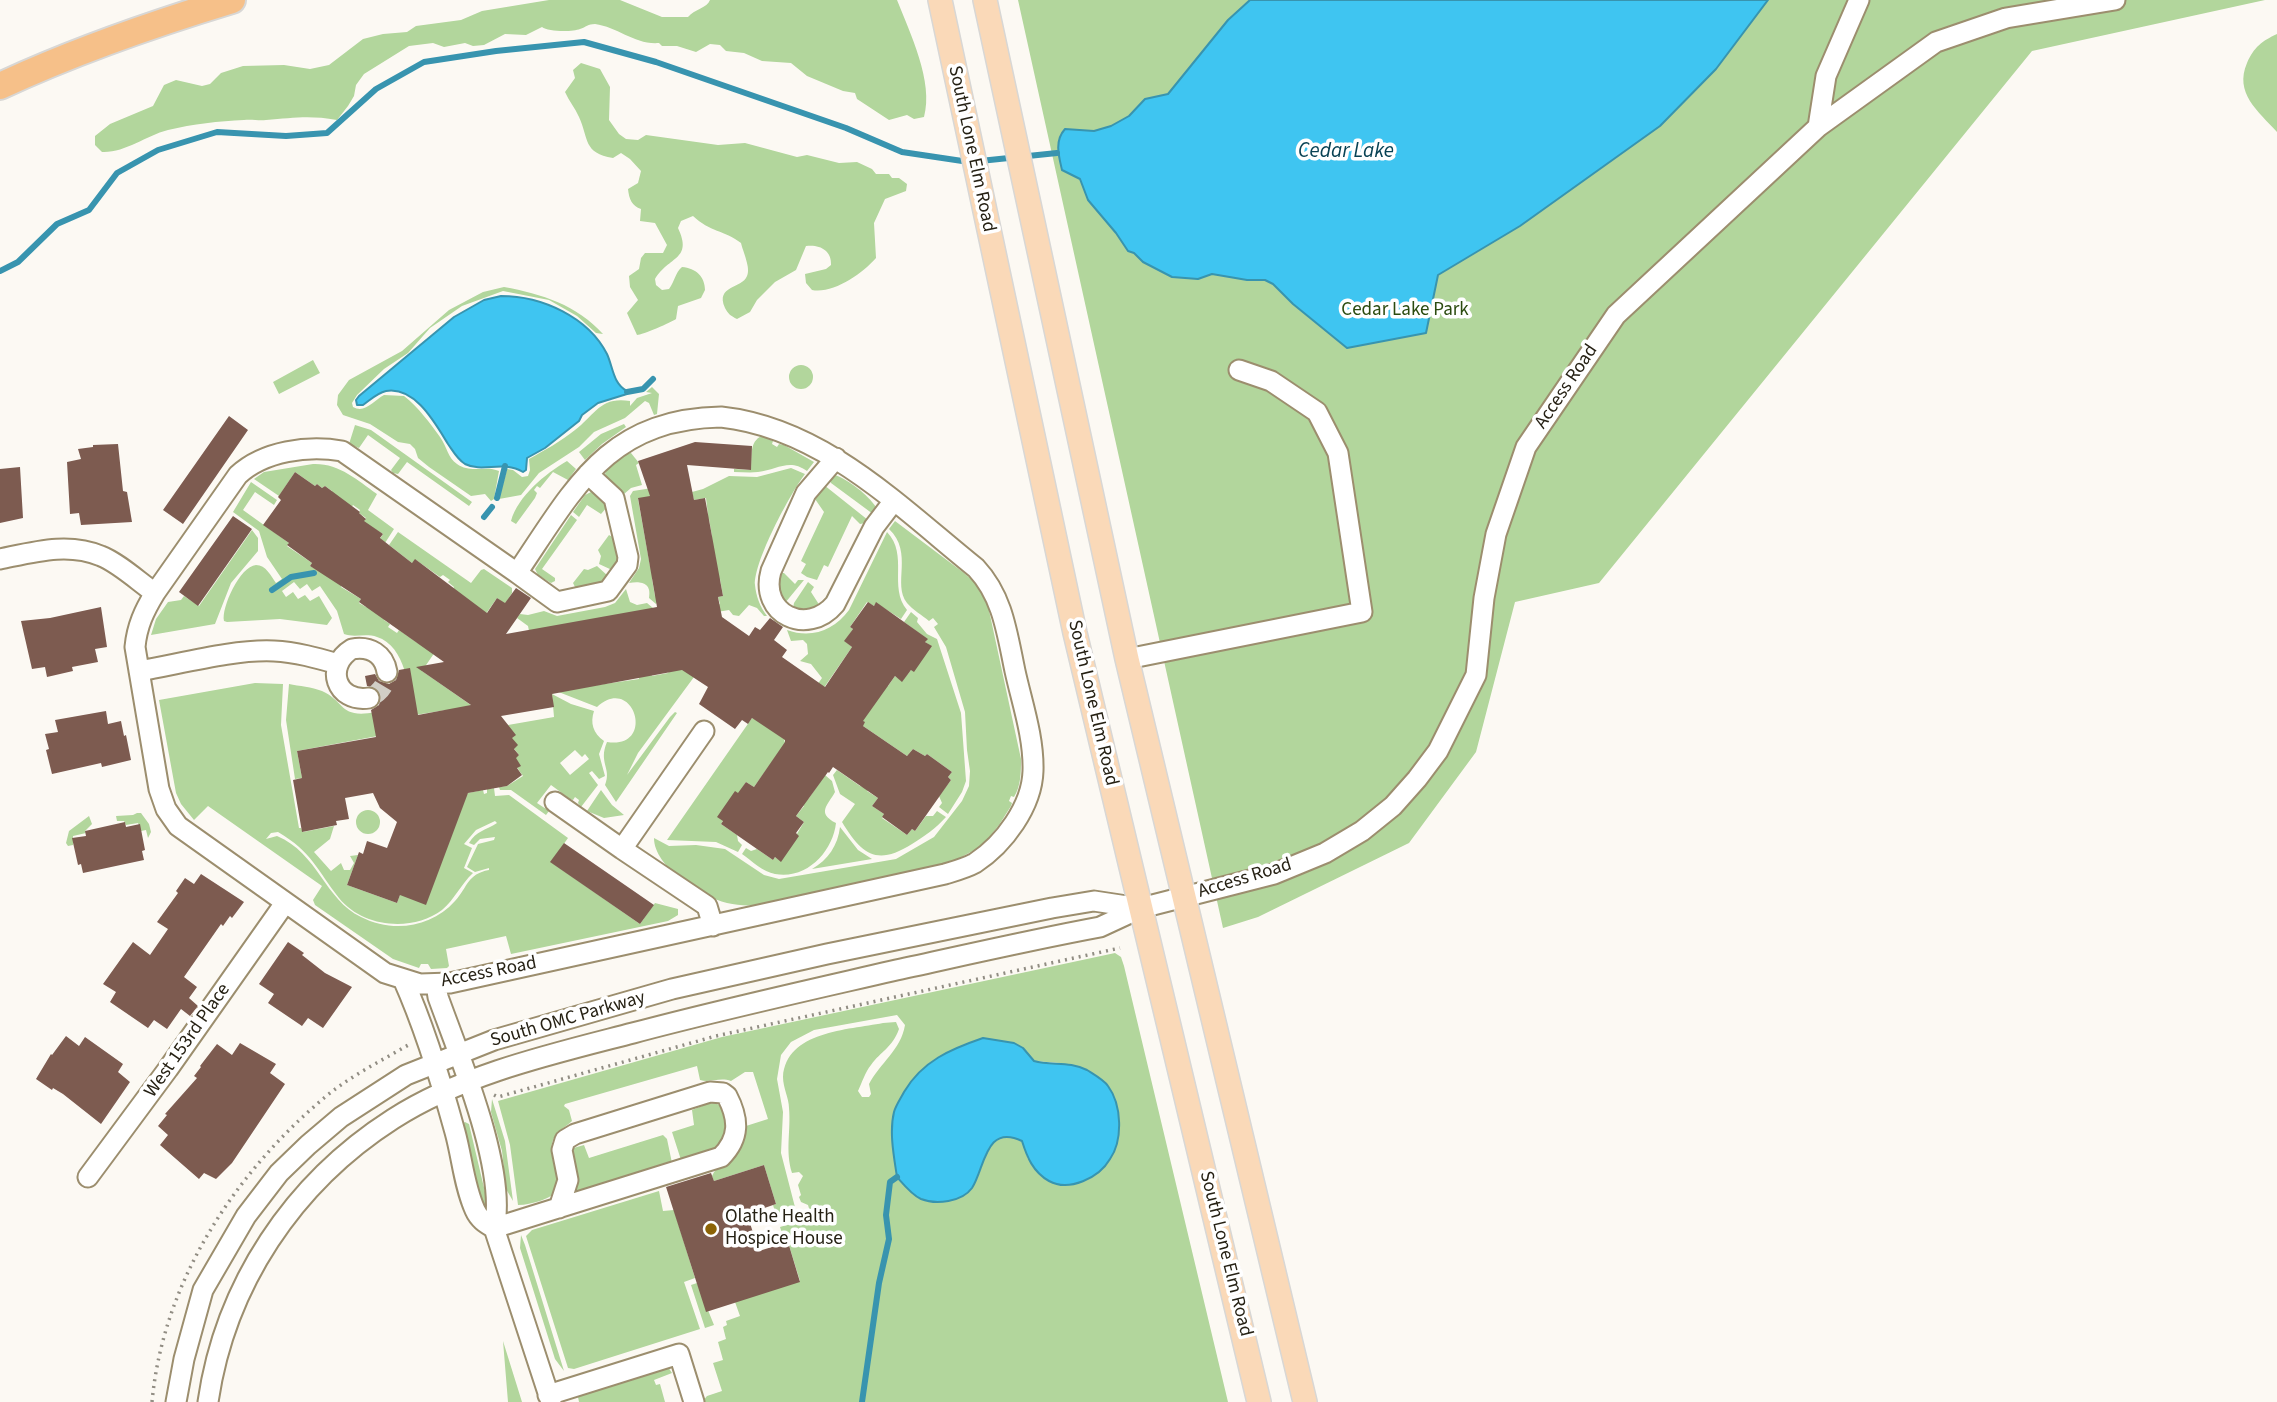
<!DOCTYPE html>
<style>
body{margin:0}
canvas{display:block;background:#fcf9f3}
</style>
<canvas width="2277" height="1402"></canvas>
<script>
const ctx = document.querySelector('canvas').getContext('2d');
ctx.lineJoin = 'round';
function paint(path, color) {
  ctx.fillStyle = color;
  ctx.fill(path, 'evenodd');
}
function strokePath(path, color, width, dash) {
  ctx.strokeStyle = color;
  ctx.lineWidth = width;
  ctx.lineCap = dash ? 'butt' : 'round';
  ctx.setLineDash(dash || []);
  ctx.stroke(path);
}
function label(font, color, halo, rows, align = 'center') {
  ctx.font = font + ' "Source Sans 3",sans-serif';
  ctx.lineWidth = 7;
  ctx.setLineDash([]);
  ctx.textBaseline = 'middle';
  ctx.strokeStyle = halo;
  ctx.fillStyle = color;
  for (const [text, x, y, turn = 0] of rows) {
    ctx.save();
    ctx.translate(x, y);
    ctx.rotate((+turn || 0) * Math.PI / 180);
    ctx.textAlign = isNaN(turn) ? turn : align;
    if (halo) ctx.strokeText(text, 0, 0);
    ctx.fillText(text, 0, 0);
    ctx.restore();
  }
}
paint(new Path2D(`
 M549,0H620L662,17H688C695,9 707,8 710,0H897C910,33 934,82 924,117L914,119L907,115L889,120L857,99L855,93L843,91L807,76L791,63L762,61L744,53L726,51L720,45L710,44L696,52L677,46H662L659,43C635,45 618,27 595,24C588,24 586,27 580,29C573,32 548,32 542,27L526,35L505,34L484,45L473,46L465,43L444,47L433,43L409,46L364,74L356,85L354,96L348,106L337,120C309,115 293,118 266,120C259,121 252,119 244,120C219,121 193,124 168,130C145,136 125,153 102,152L95,145V136L110,124L153,106L164,85L176,80L202,86L210,84L221,73L243,66L284,65L310,69L329,65L363,39L383,34L407,32L416,26L461,20L482,11Z
 M1018,0H2265L2032,51L1599,583L1515,602L1476,752L1409,843L1258,917L1223,928Z
 M2277,34V132C2258,111 2234,93 2247,63C2254,47 2262,41 2277,34Z
 M581,63L600,69L610,87L609,120L619,134L626,139L638,140L646,135L718,145L745,143L797,157L807,155L839,163L857,162L872,169L876,174H889L892,178H899L907,184L906,191L885,199L874,223L876,258C862,274 833,294 812,290L806,283L805,274L826,269L831,265C832,250 819,244 806,246L796,270L775,282L757,300L750,312L737,319C731,316 728,314 725,308C715,285 742,289 747,276C751,268 743,252 741,243C724,230 710,232 693,216L681,221L678,228C693,260 669,256 655,279L656,285L662,290L669,289C675,281 675,273 682,267C696,268 705,277 705,290L701,298L678,306L676,319C672,322 642,335 637,335L627,313L638,300L630,287L629,276L639,269L641,258L645,253H663L667,245L655,223L640,221L641,209C632,206 629,199 628,189L638,183L641,171L630,159L621,153L613,158C583,153 589,139 579,117C575,108 569,101 565,92L575,78L573,70Z
 M504,287C542,294 577,305 603,334L596,333L577,316L549,300L503,291L462,306L430,328L408,353L384,369L357,395L352,403L353,407C365,414 374,400 384,395L404,396C418,407 430,423 440,437C447,447 448,458 457,464C471,474 486,465 499,471L494,499L491,501L485,494L471,496L429,467L418,458L415,449L410,444L398,442L370,424L343,415L337,405L338,395L349,380L402,351L449,310L483,292Z
 M313,360L320,373L279,394L273,382Z
 M789 377a12 12 0 1 1 24 0a12 12 0 1 1-24 0Z
 M652,387L659,394L657,414L654,415L649,403L645,401L625,418L594,432L579,447L539,473L521,495L499,499L507,469L513,470L522,477L528,476L530,470L529,459C545,450 560,442 575,430C595,415 600,396 630,401V406L637,398L652,393L646,392Z
 M624,424L626,427L602,444L585,460L579,452L601,434Z
 M355,425L371,430L472,502L469,506L407,462L398,474L393,473L391,470L400,458L368,435L359,448L349,444Z
 M762,436L773,441L772,444L777,447L779,444L784,445L814,462L807,471C789,458 777,470 758,472C750,473 742,472 734,472V469L751,470C752,457 749,441 762,436Z
 M631,453L639,463L636,465L642,485L631,488L624,494L608,480L605,474C609,465 622,454 631,453Z
 M567,461L576,469L568,480L553,472L540,488L537,486L534,490L537,493L535,498L516,524L511,521C518,496 545,474 567,461Z
 M313,464C339,463 357,480 377,494L368,510L394,529L385,543L380,539L383,534L363,522L366,518L359,513L360,510L353,505L350,509L330,495L332,491L325,486L322,488L317,484L315,486L295,472L279,496L254,479L264,472Z
 M791,468L805,474C790,494 754,561 755,585C756,596 760,607 767,616H764L757,608L749,605L739,616L733,615L729,610L717,612L716,606L720,604L718,597L723,596L720,579L715,580C718,563 716,553 708,537L712,536L709,519L704,517L708,515L706,498L694,500L692,492L703,489L729,476L757,477Z
 M835,475C849,480 868,495 876,507L873,514L831,483L829,479Z
 M251,482L277,500L274,505L255,492L243,510L289,543L287,546L312,563L310,566L342,584L341,587L361,599L359,603L366,607L369,604L387,616L384,620L390,624L388,627L397,633L399,630L416,642L435,652L422,671L478,710H446L415,715C409,691 406,646 377,637C366,633 354,638 344,634L337,611L320,586L312,591L307,584L300,589L294,582L282,591L286,597L293,592L298,599L305,595L310,601L319,596L332,618L327,625L280,619L227,622L224,621C221,608 240,566 256,565C266,565 271,576 276,583L282,579L267,557L259,531L233,512Z
 M824,485L868,520L866,523L860,524L852,516L828,567L824,565L817,580L807,577L801,573L806,564L801,561L824,512L815,499Z
 M665,486L669,493L638,499L650,566L656,578L652,579L655,596L660,598L656,604L649,598C652,582 640,581 629,583L639,568L641,559L630,496L633,491Z
 M591,492L607,502L608,506L601,514L587,505L579,517L573,512L585,495Z
 M571,515L577,520L542,569L555,578V581L551,583L538,575L535,569Z
 M895,521L964,573L980,587L987,601L1021,759C1021,772 1021,786 1014,797L1011,796L1009,801L1012,803L1011,806L999,825L982,846L952,862L765,904C752,906 740,906 727,903C701,896 654,867 654,838L669,846L696,845L725,849L764,875L779,879L896,859L934,837L962,801L969,786L970,771L967,750L965,712L946,647L934,627L938,624L933,618L929,621C922,615 913,610 907,603C892,584 914,553 889,529Z
 M252,530L258,538V551L231,583L215,624L151,635L156,619L168,602L181,600L184,596L199,606Z
 M398,532L471,583L481,570L484,569L512,588V593L505,604L497,598L483,618L453,590L454,587L448,582L450,580L443,575L440,577L416,560L412,563L389,545Z
 M887,532C909,555 888,587 907,610L901,619L876,603L874,606L867,602L850,627L853,629L845,641L852,647L823,689L817,685L822,678L811,664L800,661L808,654L807,644L803,640L791,641L787,630C812,639 834,630 849,610Z
 M609,535L614,538L619,560L612,570L599,564L601,556L598,550Z
 M597,566L608,576L602,584L576,589L573,583L584,569L588,570Z
 M780,573H784L795,584L798,580H804L785,603L777,585Z
 M808,582L814,587L811,592L820,606L806,612L793,608L794,603Z
 M626,589L630,602L637,605L647,603L653,608L648,614L530,636L528,626L517,618L520,614L528,615L544,611L557,616L605,607L615,603Z
 M911,612L918,618L917,622L927,634L937,639L961,713L966,781L962,792L948,814L939,807L942,803L939,796L951,780L948,777L952,772L927,754L925,756L913,749L907,756L863,726L860,719L884,684L888,686L895,676L902,681L931,646L925,642L927,639L904,622Z
 M675,662L694,677L638,753L627,775L670,717L675,712L677,713L616,802L605,785C612,768 598,763 607,742C657,750 634,673 597,707L556,691L639,679L638,674L651,672L652,676L668,673Z
 M255,683L283,684L281,725L299,828H301L303,832L334,826L330,839L314,852L331,871L341,863L344,870H350L354,863L350,856L358,855L347,885L397,903L400,895L468,793L483,790L484,794L487,793V789L494,788L495,796L509,795L568,838L551,862L640,924L655,903L678,909V915L668,921L511,954L506,936L446,949L449,966L447,968L431,969L428,964H421L419,968L393,959L315,905L313,900L322,886L208,806L194,820L181,804L176,793L159,700ZM495,821L497,823C486,830 476,831 469,843L474,845L480,839L495,837L494,840L478,844L467,867L475,872L489,868V870C467,874 468,887 455,901C431,928 392,933 361,917C325,900 318,853 277,836L266,839L271,833L278,832C312,852 317,870 339,898C363,928 413,932 442,910C455,899 461,884 473,873L464,868L472,848L464,844L476,830Z
 M289,684C299,686 312,687 322,691C346,702 339,719 376,712L399,732L297,751L302,778L295,779L286,720Z
 M552,694L571,704L594,711C590,723 593,733 604,741L599,754L605,776L599,779L592,771L589,773L598,785L581,807L578,803L579,800L575,797L573,800L570,799L551,785L537,803L549,811L546,815L511,790H500L499,787L507,786L523,776L516,766L514,756L519,755L512,746L508,725L554,717ZM575,750L582,757L585,754L589,759L570,775L560,763Z
 M752,718L791,731L784,741L789,745H784L754,787L746,782L721,824L737,835L738,841L742,845L738,852L716,842L667,840Z
 M837,770L860,786L870,788L867,791L878,798L872,806L884,814L882,818L907,835L912,829L915,831L926,816H933L937,811L946,817C935,829 925,836 912,844C877,866 862,855 842,822L855,804L840,794L833,775Z
 M825,775L832,781L835,792C828,805 816,813 836,823C833,851 807,880 775,874C763,872 752,861 742,854L746,848L751,851L757,849L773,860L775,857L781,861L804,822L796,816L804,806L801,804L809,798Z
 M601,790L612,805L624,815L604,818L587,811Z
 M356 822a12 12 0 1 1 24 0a12 12 0 1 1-24 0Z
 M137,813H141L149,824L151,832L148,838L146,830L141,831L138,823L126,825L124,821H117L116,816L133,815Z
 M89,816L92,824L85,831L86,833L73,836V845L68,846L66,843L69,831Z
 M840,827L858,850L872,859L812,869C828,860 838,845 840,827Z
 M1115,953L1121,957L1124,966L1228,1402H702L707,1396L722,1391L713,1363L723,1360L718,1342L726,1339L723,1327L727,1325L726,1321L740,1316L735,1302L800,1281L788,1242H785L780,1227L800,1221L803,1222L811,1215L808,1205L801,1202L799,1197L801,1195L798,1185L803,1176L799,1172L792,1173C785,1151 791,1131 789,1108C789,1098 783,1088 783,1077C786,1031 848,1030 883,1023L896,1022L899,1029C892,1048 881,1051 871,1065C865,1072 862,1083 858,1091L862,1097H869L871,1094L869,1084C880,1063 901,1050 905,1025L897,1015L814,1030L791,1042L781,1055L777,1079L783,1112L781,1153L796,1211L795,1215L778,1221L773,1205L776,1204L764,1165L714,1181L712,1176C717,1165 725,1165 733,1157C742,1149 744,1137 746,1126L768,1119L753,1072H745L731,1081C720,1077 710,1083 700,1080L697,1066L565,1104L564,1106L569,1110L572,1121C566,1127 556,1131 553,1140C544,1164 578,1189 540,1201C532,1203 526,1205 518,1205L510,1145L498,1101L722,1037ZM1023,1048L1034,1061L1060,1063L1028,1159L1022,1141C980,1121 988,1176 969,1189C954,1201 939,1201 921,1199Z
 M492,1099L505,1141L513,1201L506,1189L502,1151L491,1112Z
 M712,1102L722,1106L728,1130L718,1147L681,1160L672,1132L694,1125L692,1110Z
 M465,1122L469,1124L489,1209L486,1212L478,1193L462,1124Z
 M663,1135L667,1139L672,1163L575,1192L577,1180L570,1149L584,1145L589,1158Z
 M659,1191L663,1211L674,1210L695,1278L684,1282L700,1329L574,1369L568,1368L526,1236L532,1230Z
 M521,1235L525,1245L564,1371L555,1359L520,1248Z
 M697,1283L714,1325L705,1328L691,1285Z
 M503,1341L522,1402H508Z
 M668,1367L672,1373L654,1380L656,1385L660,1384L665,1402H579L578,1397L583,1394Z`), '#b2d69c');
const water = new Path2D(`
 M1250,0H1768L1716,69L1660,126L1520,226L1438,275L1426,333L1347,348L1293,304L1273,284L1265,280H1247L1212,274L1198,279L1172,277L1143,262L1134,253L1128,251L1116,233L1088,200L1080,179L1062,170C1059,157 1054,141 1065,129L1094,131L1111,126L1129,116L1145,99L1168,94L1228,20Z
 M501,296C542,296 588,317 607,354C613,367 613,384 627,391V394L598,403L582,415L579,421L545,448L527,458L526,470L523,472C503,460 483,473 465,464C457,459 453,451 448,444C435,423 415,386 386,391C377,393 370,400 363,405H357L356,400L359,396L454,317L484,300Z
 M983,1038L1014,1043L1023,1048L1034,1061C1052,1066 1069,1061 1087,1070C1093,1074 1104,1080 1108,1086C1122,1105 1123,1140 1110,1159C1099,1178 1069,1192 1049,1181C1033,1172 1027,1157 1022,1141C985,1123 985,1168 972,1188C962,1202 936,1205 921,1199C912,1195 904,1185 897,1177C894,1157 889,1132 894,1112C896,1105 901,1098 904,1092C922,1061 951,1049 983,1038Z`);
paint(water, '#3fc5f1');
strokePath(water, '#3894af', 2);
strokePath(new Path2D(`
 M980,161L1057,153
 M0,271L18,262L57,224L89,210L117,173L158,150L217,132L286,136L327,133L376,89L424,62L496,51L584,42L656,62L846,128L902,152L969,162
 M627,392L643,389L653,379
 M497,498L505,466
 M484,517L492,507
 M272,590L291,577L314,573
 M862,1402L879,1283L889,1239L886,1215L890,1182L897,1177`), '#3894af', 6);
paint(new Path2D(`
 M229,416L248,430L183,524L163,510Z
 M695,442L752,446L751,470L687,465L694,500L705,498L723,596L718,597L722,617L749,636L755,627L760,630L770,618L783,627L774,640L787,650L782,657L825,687L852,647L844,641L853,629L850,627L868,602L874,606L876,602L928,639L925,642L932,646L914,672L911,670L902,682L895,676L863,721L865,722L863,726L907,756L913,749L925,756L927,754L952,772L948,777L951,780L915,831L912,829L907,835L882,817L884,814L872,806L878,798L833,767L829,773L828,772L796,816L804,822L796,833L799,836L781,862L775,857L773,860L757,849L721,824L723,821L717,817L735,791L738,793L746,782L754,787L785,742V740L752,718L748,724L742,720L735,729L699,704L708,687L682,670L552,694L554,707L501,716L516,735L512,738L518,745L514,749L519,755L516,758L521,766L517,768L522,775L507,786L468,793L426,905L400,895L397,903L347,885L359,852L363,854L367,841L387,848L397,822L380,808L373,793L345,798L349,819L336,821L337,825L302,832L293,780L302,778L297,751L376,737L371,710L379,705L381,697L376,688L367,686L365,676L375,674L379,681L389,684L396,680L399,670L410,668L418,715L471,705L416,667L444,662L359,602L361,599L310,566L312,563L287,545L289,543L263,525L281,500L278,497L295,472L315,486L317,484L322,488L325,486L360,512L359,513L366,519L364,521L383,534L380,538L412,563L415,559L487,613L497,598L505,603L516,588L531,598L506,634L657,607L638,498L650,496L638,461Z
 M118,444L123,491L127,492L132,522L81,525L79,513L70,514L67,462L81,459L78,449L93,447V445Z
 M20,467L23,518L0,523V469Z
 M233,516L252,529L198,606L179,592Z
 M101,607L107,647L95,649L98,662L72,667L73,671L47,677L45,667L32,669L21,621L50,618Z
 M106,711L108,724L121,721L124,736L126,735L131,760L102,767L101,763L52,774L46,750L49,749L45,734L58,732L55,720Z
 M125,822L126,827L140,824L145,850L142,851L144,860L83,873L81,864L78,865L72,838L86,836L85,831Z
 M564,843L654,905L640,924L550,862Z
 M201,874L244,902L232,918L230,916L223,926L221,924L184,977L197,987L189,998L198,1006L190,1016L181,1009L167,1029L154,1020L148,1028L110,1002L116,992L103,984L133,942L150,955L168,929L157,922L178,893L176,891L185,878L194,884Z
 M288,942L304,953L302,955L325,973L352,987L323,1028L308,1018L302,1026L268,1003L274,994L259,984Z
 M66,1036L79,1046L85,1037L123,1064L118,1072L130,1082L101,1124L63,1094L53,1088L52,1090L36,1079L51,1054L52,1055Z
 M240,1043L276,1064L270,1073L285,1084L232,1163L216,1179L204,1173L199,1179L160,1145L168,1135L158,1126L167,1115L165,1114L197,1078L194,1076L201,1067L200,1066L217,1044L232,1055Z
 M764,1165L776,1204L747,1214L759,1251L788,1242L800,1282L706,1312L666,1187L711,1173L714,1181Z`), '#7d5b50');
strokePath(new Path2D(`
 M369,698C380,693 387,684 387,672`), '#d1cec6', 19, [19, 10]);
const minor = new Path2D(`
 M1818,127L1826,76L1859,0
 M721,417C823,428 900,507 976,568C1003,597 1007,633 1015,671C1022,703 1034,737 1033,771C1032,806 1004,844 975,863C966,868 955,871 945,874L450,983L420,984L385,973L178,826L166,809L159,789L135,647C137,626 144,611 155,593L238,475C264,451 308,445 342,451L517,573C574,489 607,419 721,417Z
 M836,458L806,493L771,571C759,614 807,637 835,604L874,527L893,502
 M0,559C34,552 68,542 101,556C119,563 139,582 155,593
 M517,573L557,602L608,591L627,565L628,557L614,498L588,474
 M1127,659L1362,612L1338,453L1317,412L1271,381L1239,370
 M139,671C180,664 234,649 274,651C296,652 317,658 338,664
 M369,698C336,703 324,666 352,649C370,646 384,654 387,672
 M704,731L622,849L707,906L713,926
 M555,802L622,849
 M403,979C425,1028 441,1081 455,1132C462,1157 464,1186 475,1210C479,1219 485,1223 494,1228
 M436,984L438,997C458,1053 508,1171 494,1228L551,1402
 M88,1177L168,1069L285,903
 M494,1228L721,1157C740,1138 739,1119 727,1096L723,1093L710,1092L575,1134L565,1140L562,1150L568,1180L559,1208
 M548,1395L679,1354L694,1402
 M176,1402L184,1359L203,1290L246,1216L279,1173L308,1145L341,1117L406,1075L494,1040L672,989L827,954L1052,908L1094,901L1140,908
 M208,1402C225,1285 293,1183 393,1119C463,1074 552,1054 633,1033C719,1010 805,991 892,971C961,956 1030,940 1100,927L1141,908L1274,874L1325,853L1362,831L1393,806L1417,779L1438,751L1476,675L1484,598L1496,534L1526,447L1616,315L1818,127L1936,42L2006,18L2115,0`);
const major = new Path2D(`
 M940,0L1075,633L1259,1402
 M985,0L1127,659L1305,1402`);
const highway = new Path2D(`
 M0,86C75,51 153,24 232,0`);
strokePath(minor, '#9c8e6e', 23);
strokePath(major, '#d8d7d5', 26);
strokePath(highway, '#d8d7d5', 30);
strokePath(new Path2D(`
 M494,1095L498,1097L716,1036L1120,948
 M152,1402C163,1282 234,1174 324,1098C350,1076 381,1061 410,1044`), '#918d83', 3.5, [2, 5]);
strokePath(minor, '#fff', 19);
strokePath(major, '#fad9b8', 23);
strokePath(highway, '#f6c089', 26);
for (const [x, y, r, color] of [
 [711,1229,7,"#8c6306"]
]) {
  const dot = new Path2D();
  dot.arc(x, y, r, 0, 2 * Math.PI);
  ctx.fillStyle = color;
  ctx.fill(dot);
  strokePath(dot, '#fff', 2.5);
}
label('19px', '#262114', '#fff', [
 ["South Lone Elm Road",971,149,78],
 ["Access Road",1567,387,-56],
 ["South Lone Elm Road",1092,703,77],
 ["Access Road",1245,879,-17],
 ["Access Road",489,973,-11],
 ["South OMC Parkway",568,1020,-16],
 ["West 153rd Place",188,1041,-55],
 ["South Lone Elm Road",1225,1254,76]
]);
label('19px', '#2b4b0f', '#fff', [
 ["Cedar Lake Park",1405,311]
]);
label('19px', '#262114', '#fff', [
 ["Olathe Health",725,1218],
 ["Hospice House",725,1240]
], 'left');
label('italic 21px', '#084254', '#fff', [
 ["Cedar Lake",1346,152]
]);
</script>
